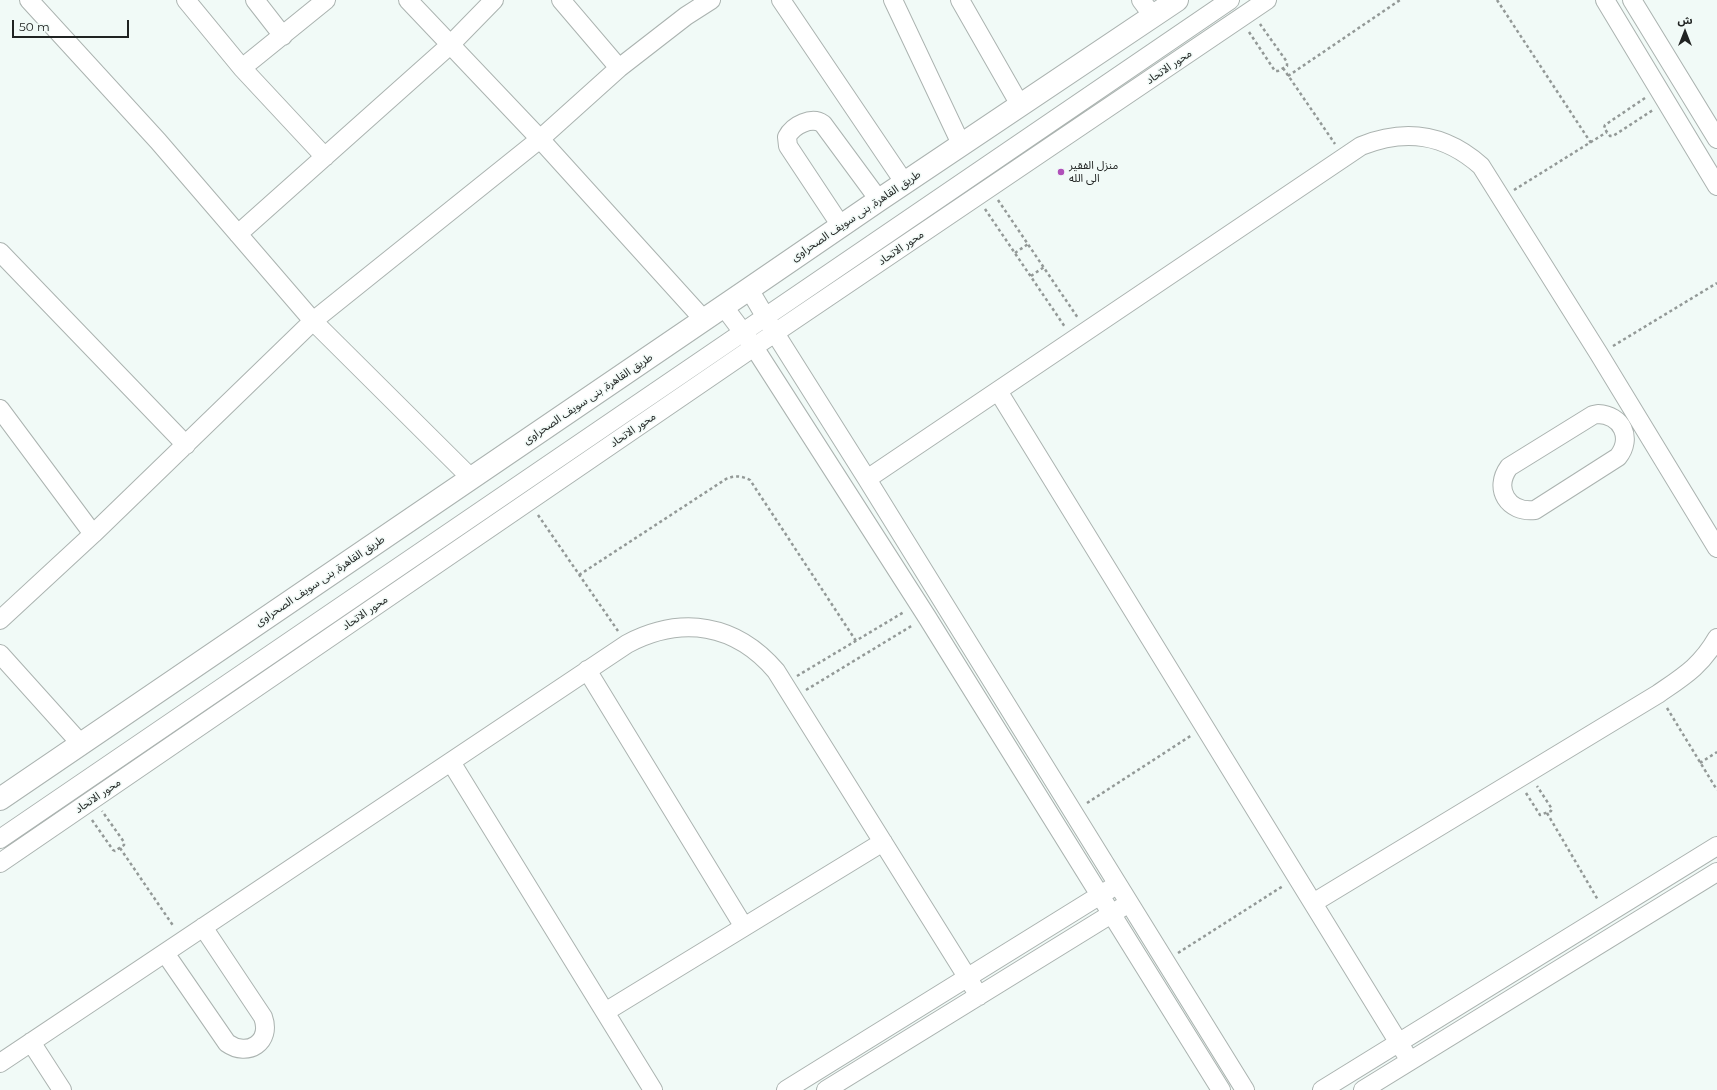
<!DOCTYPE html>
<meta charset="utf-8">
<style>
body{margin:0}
#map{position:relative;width:1717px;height:1090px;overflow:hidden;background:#f1faf7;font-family:Montserrat,"Noto Sans Arabic",sans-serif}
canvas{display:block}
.north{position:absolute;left:1665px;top:12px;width:40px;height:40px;-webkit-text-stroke:3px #f1faf7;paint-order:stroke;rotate:0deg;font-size:11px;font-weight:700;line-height:16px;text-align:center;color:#202322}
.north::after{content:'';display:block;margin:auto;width:14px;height:18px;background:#202322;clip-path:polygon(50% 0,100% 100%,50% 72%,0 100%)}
.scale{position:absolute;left:12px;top:20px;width:117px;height:18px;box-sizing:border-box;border:2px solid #202322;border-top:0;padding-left:5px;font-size:12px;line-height:14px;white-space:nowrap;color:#202322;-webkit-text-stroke:3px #f1faf7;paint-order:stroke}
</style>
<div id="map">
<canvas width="1717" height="1090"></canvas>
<div class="north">ش</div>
<div class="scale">50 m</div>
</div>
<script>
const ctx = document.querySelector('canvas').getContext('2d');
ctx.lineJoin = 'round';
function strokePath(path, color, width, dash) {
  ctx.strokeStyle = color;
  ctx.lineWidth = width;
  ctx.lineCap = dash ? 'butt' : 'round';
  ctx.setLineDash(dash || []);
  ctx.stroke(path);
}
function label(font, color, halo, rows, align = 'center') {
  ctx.font = font + ' Montserrat,"Noto Sans Arabic",sans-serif';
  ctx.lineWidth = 3;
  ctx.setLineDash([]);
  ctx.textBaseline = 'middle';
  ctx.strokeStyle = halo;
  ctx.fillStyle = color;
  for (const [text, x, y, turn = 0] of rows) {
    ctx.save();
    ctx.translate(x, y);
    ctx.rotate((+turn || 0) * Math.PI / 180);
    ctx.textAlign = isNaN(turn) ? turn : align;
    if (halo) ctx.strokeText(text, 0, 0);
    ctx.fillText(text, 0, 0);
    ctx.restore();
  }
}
const minor = new Path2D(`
 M29,0L158,141L313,321L471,478
 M186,0L242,68L325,157
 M255,0L283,36
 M408,0L540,139L704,320
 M561,0L619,68
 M781,0L904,182
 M893,0L961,144
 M960,0L1020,105
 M1141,0L1153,16
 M1605,0L1717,186
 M1632,0L1717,139
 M242,68L326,0
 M841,226L788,146L787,137C793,125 812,116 823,124L879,200
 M238,234L450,45L494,0
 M0,252L186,445
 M749,289L775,333L867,479L1245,1090
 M724,307L754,347L927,617L1221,1090
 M998,391L1410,1061
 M0,409L93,534
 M1598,414C1622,415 1633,438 1618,457L1535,510C1508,513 1493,489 1509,467L1593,415Z
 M867,479L1361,146C1406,128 1445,134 1481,166L1599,354L1717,548
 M0,620L93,534L313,321L540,139L619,68L686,16L711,0
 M0,654L81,744
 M587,670L744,927
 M451,762L653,1090
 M0,839L1230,0
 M0,863L754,347L1267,0
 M1313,903L1658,694C1684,676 1701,666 1717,638
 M165,953L227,1043C248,1058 272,1042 263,1017L203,927
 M605,1012L883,842
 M31,1042L62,1090
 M0,1063L627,644C682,615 736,624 776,671L979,996
 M786,1090L1110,889
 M826,1090L1121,908
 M1322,1090L1717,846
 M1363,1090L1717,872`);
const major = new Path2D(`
 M0,799L749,289L879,200L1177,0`);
strokePath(minor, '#abb3b0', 20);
strokePath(major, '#abb3b0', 24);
strokePath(new Path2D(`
 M1497,0L1591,143
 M1249,32L1275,71H1278L1287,66V62L1260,24
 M1283,68L1335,144
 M1288,76L1400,0
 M1645,98L1605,125L1604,128L1610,136H1613L1653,110
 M1514,190L1607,132
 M998,200L1078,318
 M985,209L1065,327
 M1015,253L1028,244
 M1031,276L1044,267
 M1613,346L1717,283
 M538,515L618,631
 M579,575L726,479C735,475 742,476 750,480L856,641
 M797,676L904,612
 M806,690L913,625
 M1667,708L1717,790
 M1700,763L1717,752
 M1526,793L1540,815L1551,811L1552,809L1537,786
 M1087,803L1192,735
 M1547,813L1598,900
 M92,820L113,850L115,851L124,845V842L102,811
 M120,848L174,927
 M1178,953L1283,886`), '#939997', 2.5, [3, 3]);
strokePath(minor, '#fff', 18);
strokePath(major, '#fff', 22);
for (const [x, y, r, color] of [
 [1061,172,4,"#b050b9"]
]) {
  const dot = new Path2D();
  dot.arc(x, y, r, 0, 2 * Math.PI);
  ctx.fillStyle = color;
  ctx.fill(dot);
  strokePath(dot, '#f1faf7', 1.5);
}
label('11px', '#202322', '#f1faf7', [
 ["محور الاتحاد",1169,67,-34],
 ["طريق القاهرة, بنى سويف الصحراوى",856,216,-34],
 ["محور الاتحاد",901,248,-34],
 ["طريق القاهرة, بنى سويف الصحراوى",588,399,-34],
 ["محور الاتحاد",633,430,-34],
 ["طريق القاهرة, بنى سويف الصحراوى",320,581,-34],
 ["محور الاتحاد",365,613,-34],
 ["محور الاتحاد",98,796,-34]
]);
label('11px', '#202322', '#f1faf7', [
 ["منزل الفقير",1069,166],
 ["الى الله",1069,179]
], 'left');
</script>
